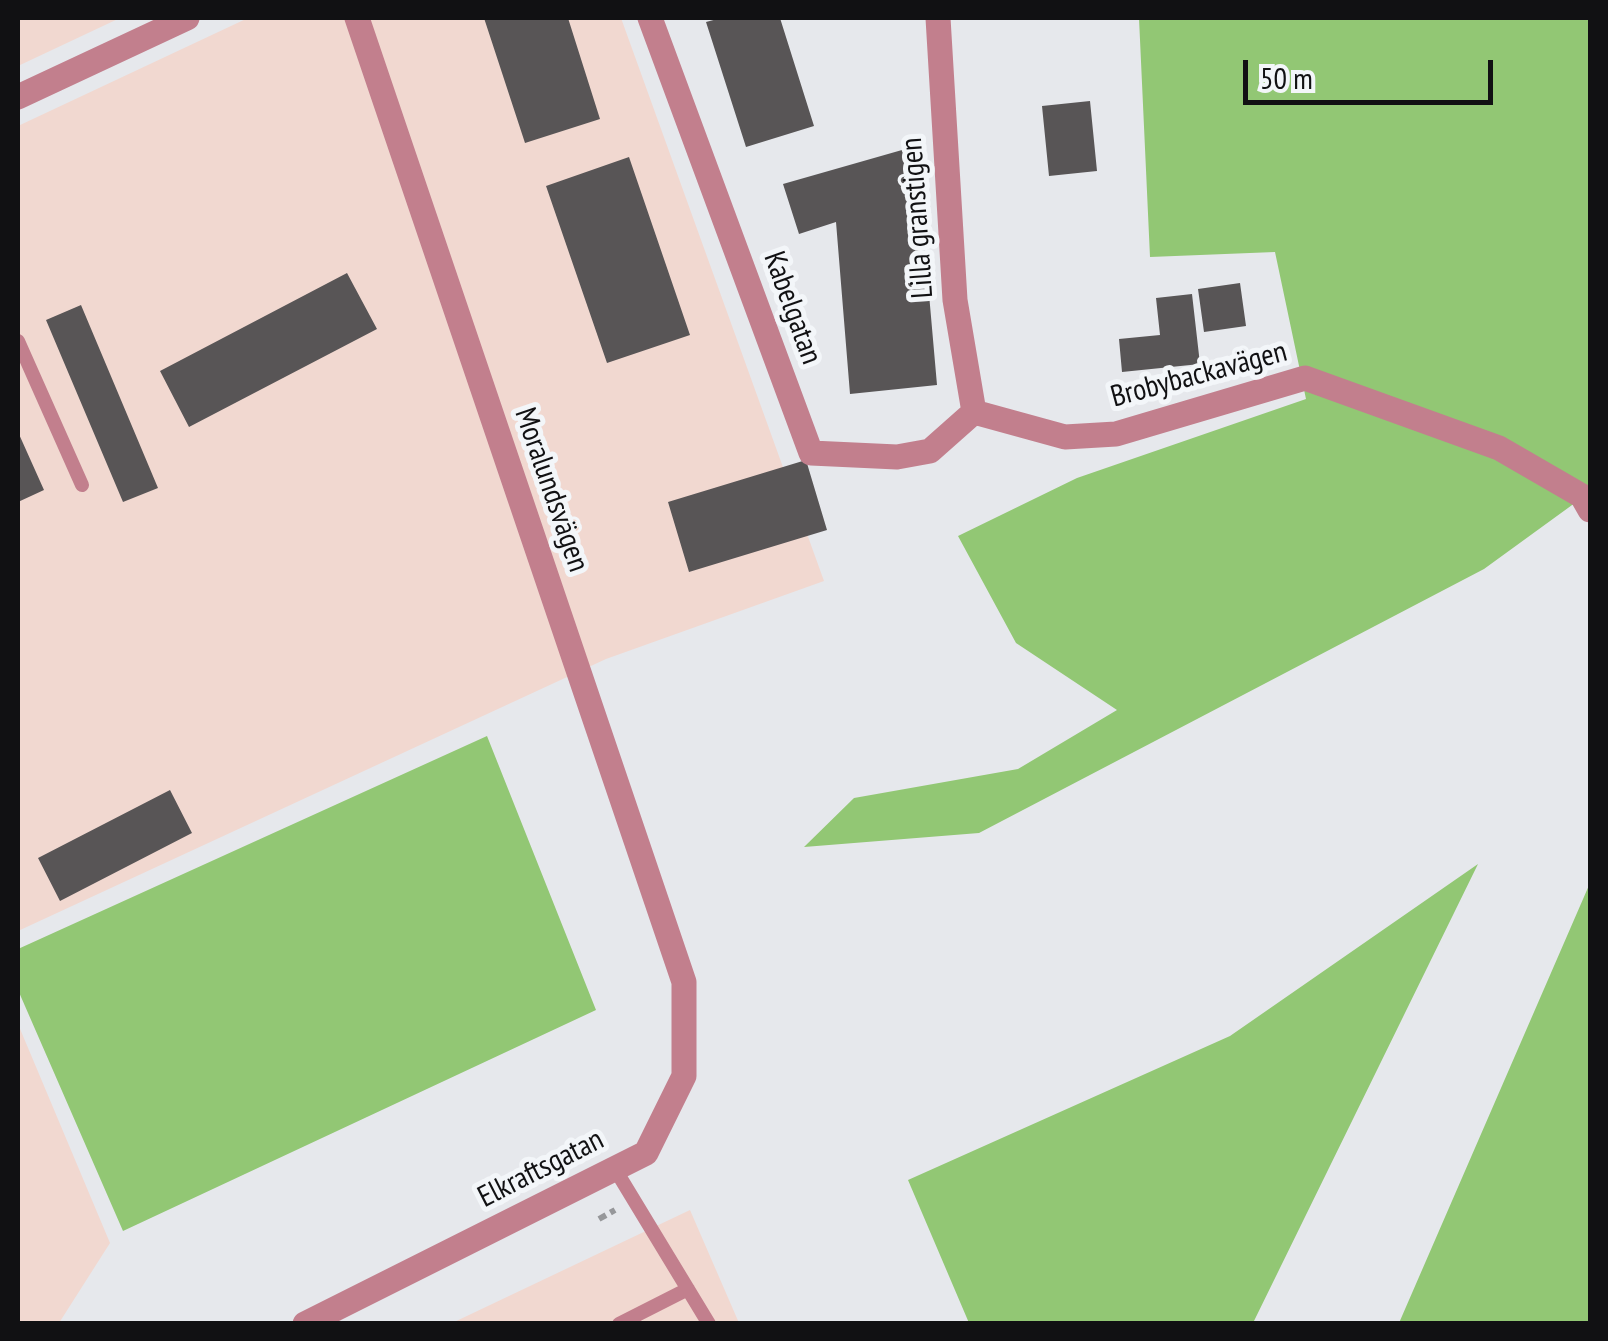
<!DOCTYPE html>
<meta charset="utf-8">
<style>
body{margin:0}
#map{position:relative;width:1608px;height:1341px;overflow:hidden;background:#e6e8ec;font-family:"PT Sans Narrow",sans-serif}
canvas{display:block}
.frame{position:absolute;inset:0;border:20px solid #111113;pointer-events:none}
.scale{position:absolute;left:1243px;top:60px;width:250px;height:45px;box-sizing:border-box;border:5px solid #111113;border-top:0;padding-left:12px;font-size:30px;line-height:35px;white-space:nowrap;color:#111113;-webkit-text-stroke:8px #f3f6f9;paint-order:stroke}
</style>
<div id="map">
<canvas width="1608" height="1341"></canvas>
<div class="frame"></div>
<div class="scale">50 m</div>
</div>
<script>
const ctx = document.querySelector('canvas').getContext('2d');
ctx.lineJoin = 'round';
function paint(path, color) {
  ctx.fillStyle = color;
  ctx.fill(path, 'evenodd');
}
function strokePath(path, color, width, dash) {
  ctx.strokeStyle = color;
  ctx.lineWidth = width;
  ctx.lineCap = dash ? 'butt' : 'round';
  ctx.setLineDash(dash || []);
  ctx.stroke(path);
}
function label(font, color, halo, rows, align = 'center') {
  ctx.font = font + ' "PT Sans Narrow",sans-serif';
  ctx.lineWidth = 10;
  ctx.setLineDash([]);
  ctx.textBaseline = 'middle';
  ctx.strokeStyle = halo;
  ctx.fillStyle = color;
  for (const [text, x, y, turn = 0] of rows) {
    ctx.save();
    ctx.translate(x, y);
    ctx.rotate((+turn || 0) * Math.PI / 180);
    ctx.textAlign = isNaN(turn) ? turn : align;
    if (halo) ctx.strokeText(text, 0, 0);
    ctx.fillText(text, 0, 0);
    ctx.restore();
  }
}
paint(new Path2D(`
 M18,18H120L18,66Z
 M248,18H621L824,581L606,659L18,931V126Z
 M18,1024L110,1243L59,1323H18Z
 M690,1210L739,1323L450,1324Z`), '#f1d8d0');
paint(new Path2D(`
 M1139,18H1590V492L1484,569L979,833L804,847L854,798L1018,769L1117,710L1016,643L958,536L1077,478L1306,399L1275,252L1150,257Z
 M487,736L596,1010L123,1231L18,990V949Z
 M1478,864L1253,1323H969L908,1180L1230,1036Z
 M1590,883V1323H1399Z`), '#92c774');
paint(new Path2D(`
 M484,18H568L600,119L525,143Z
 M721,18H780L814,126L746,147L706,22Z
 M1090,101L1097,171L1049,176L1042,106Z
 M916,146L937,385L850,394L836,222L799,234L783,184Z
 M629,157L690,335L607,363L546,186Z
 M347,273L377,329L189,427L160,371Z
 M1240,283L1246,326L1204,332L1198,289Z
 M1192,294L1200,364L1122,372L1119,339L1160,335L1156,298Z
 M81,305L158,488L123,502L46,320Z
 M18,432L44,490L18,502Z
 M806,460L827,530L689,572L668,502Z
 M170,790L192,833L60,901L38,858Z`), '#585556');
strokePath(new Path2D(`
 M599,1219L615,1210`), '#96979a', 6, [8, 5]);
strokePath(new Path2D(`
 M18,341L82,485
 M615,1169L709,1324
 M619,1324L688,1289`), '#c27f8d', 14);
strokePath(new Path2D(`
 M650,18L811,453L897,457L930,451L974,412
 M938,18L955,300L974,412
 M18,97L187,18
 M974,412L1065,437L1116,434L1305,378L1499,448L1582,496L1590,510
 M305,1324L646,1153L684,1076V982L357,18`), '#c27f8d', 25);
label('30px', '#111113', '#f3f6f9', [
 ["Lilla granstigen",918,218,-94],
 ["Kabelgatan",792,308,70],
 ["Brobybackavägen",1199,375,-15],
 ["Moralundsvägen",551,490,71],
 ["Elkraftsgatan",541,1169,-27]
]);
</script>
